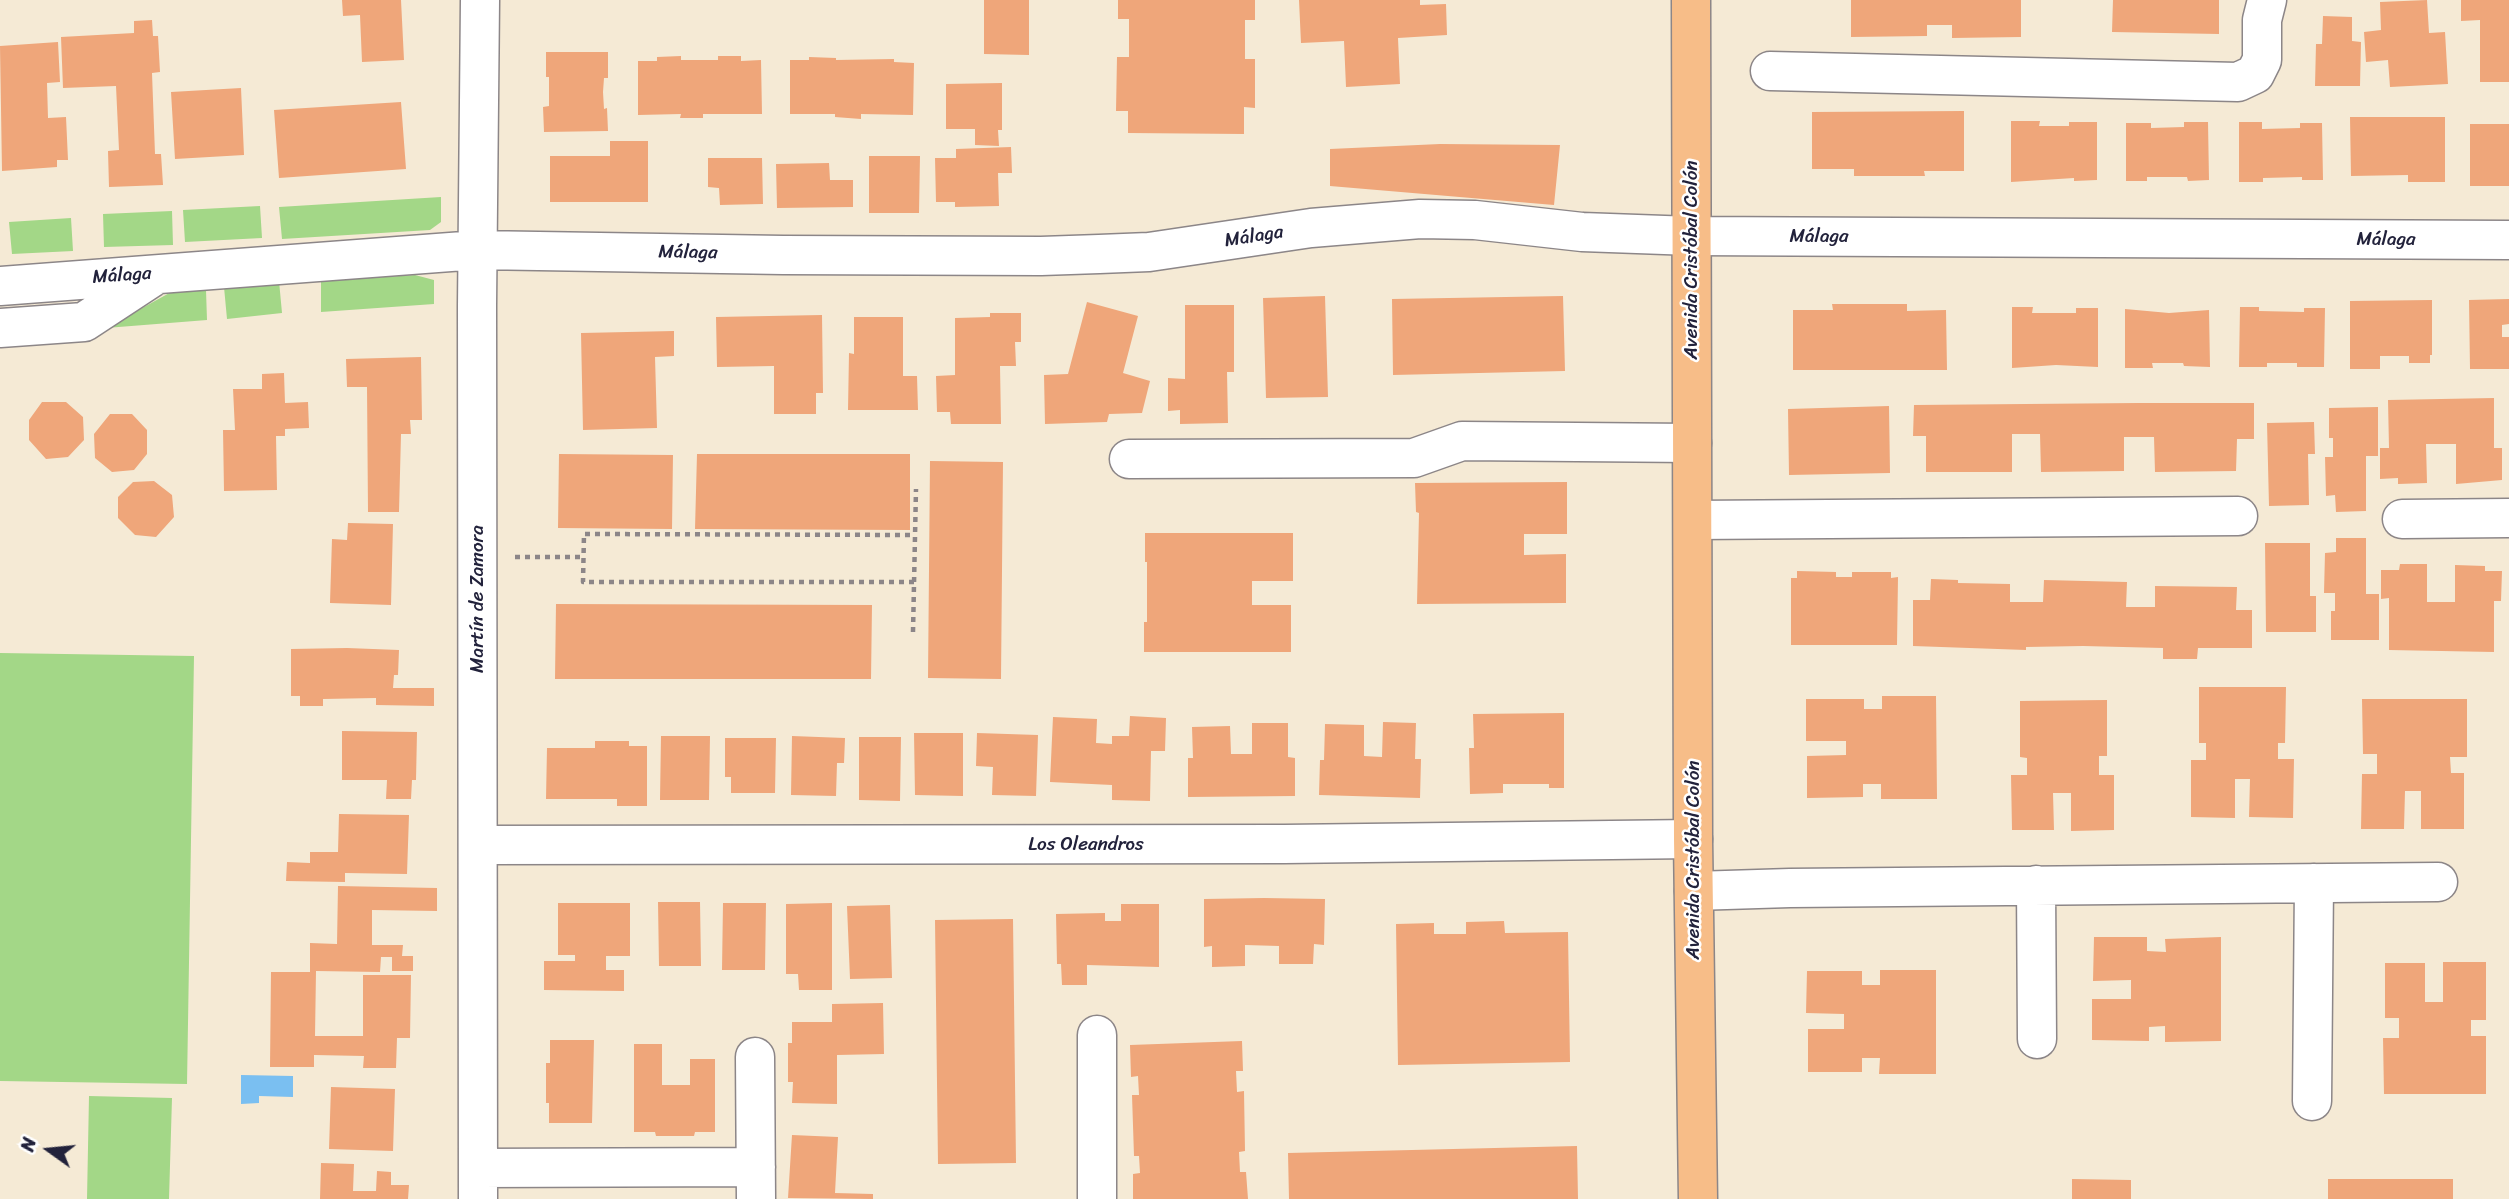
<!DOCTYPE html>
<meta charset="utf-8">
<style>
body{margin:0}
#map{position:relative;width:2509px;height:1199px;overflow:hidden;background:#f5ead5;font-family:Sriracha,sans-serif}
canvas{display:block}
.north{position:absolute;left:14px;top:1115px;width:70px;height:70px;-webkit-text-stroke:5px #fff;paint-order:stroke;rotate:285deg;font-size:19px;font-weight:700;line-height:28px;text-align:center;color:#22223b}
.north::after{content:'';display:block;margin:auto;width:24px;height:32px;background:#22223b;clip-path:polygon(50% 0,100% 100%,50% 72%,0 100%)}
</style>
<div id="map">
<canvas width="2509" height="1199"></canvas>
<div class="north">N</div>
</div>
<script>
const ctx = document.querySelector('canvas').getContext('2d');
ctx.lineJoin = 'round';
function paint(path, color) {
  ctx.fillStyle = color;
  ctx.fill(path, 'evenodd');
}
function strokePath(path, color, width, dash) {
  ctx.strokeStyle = color;
  ctx.lineWidth = width;
  ctx.lineCap = dash ? 'butt' : 'round';
  ctx.setLineDash(dash || []);
  ctx.stroke(path);
}
function label(font, color, halo, rows, align = 'center') {
  ctx.font = font + ' Sriracha,sans-serif';
  ctx.lineWidth = 5;
  ctx.setLineDash([]);
  ctx.textBaseline = 'middle';
  ctx.strokeStyle = halo;
  ctx.fillStyle = color;
  for (const [text, x, y, turn = 0] of rows) {
    ctx.save();
    ctx.translate(x, y);
    ctx.rotate((+turn || 0) * Math.PI / 180);
    ctx.textAlign = isNaN(turn) ? turn : align;
    if (halo) ctx.strokeText(text, 0, 0);
    ctx.fillText(text, 0, 0);
    ctx.restore();
  }
}
paint(new Path2D(`
 M441,197V222L430,230L282,239L279,207Z
 M260,206L262,238L185,242L183,210Z
 M172,211L173,245L104,247L103,214Z
 M71,218L73,251L12,254L9,222Z
 M415,275L434,280V304L321,312V281Z
 M279,281L282,313L227,319L224,287Z
 M206,290L207,320L106,328L173,291Z
 M0,653L194,656L187,1084L0,1081Z
 M89,1096L172,1098L169,1199H87Z`), '#a3d787');
paint(new Path2D(`
 M241,1075L293,1076V1097L259,1096V1103L241,1104Z`), '#7abff1');
paint(new Path2D(`
 M342,0H401L404,60L362,62L360,15L343,16Z
 M984,0H1029V55L984,54Z
 M1118,0H1255V20H1245V59H1255V108L1244,107V134L1128,133V111H1116L1117,57H1129V19H1118Z
 M1299,0H1420V5L1446,4L1447,35L1398,38L1400,84L1346,87L1344,41L1301,43Z
 M1851,0H2021V37L1952,38V25H1927V36L1851,37Z
 M2113,0H2219V34L2112,32Z
 M2427,0L2429,33L2445,32L2448,84L2390,87L2388,60L2366,62L2364,32L2381,30L2380,2Z
 M2461,0H2509V82H2480V20L2461,21Z
 M2323,16L2352,17V41L2361,42L2360,86H2315L2316,44H2322Z
 M152,20L153,36H158L160,72L152,73L155,154H161L163,185L109,187L108,151L119,150L116,86L63,88L61,37L134,33V21Z
 M58,42L60,82L47,83L48,118L66,117L68,160H57V167L2,171L0,46Z
 M546,52H608V78H604L603,92L604,109L607,108L608,131L544,132L543,107L549,106V77H546Z
 M681,56V60H718V56H741V61L761,60L762,114H703V118H680L681,114L638,115V61H657V57Z
 M809,57L836,58V60L894,59V62L914,63L913,115L861,114V119L835,117V114H790V60H809Z
 M1002,83V130H998L999,146L975,145V129H946V84Z
 M241,88L244,155L175,159L171,92Z
 M401,102L406,169L279,178L274,110Z
 M1964,111V171H1924L1925,176H1854V169H1812V112Z
 M2350,117H2445V182H2408V175L2351,176Z
 M2011,121H2040L2039,126H2069V122H2097V180L2074,181V178L2011,182Z
 M2184,122H2208L2209,180L2188,181L2187,177H2147V181H2126V123H2151V128L2184,127Z
 M2239,122H2262V129L2300,128V123H2322L2323,180H2302V177L2263,178V182H2239Z
 M2470,124H2509V186H2470Z
 M610,141H648V202H550V156H610Z
 M1440,144L1560,145L1554,205L1330,186V149Z
 M1011,147L1012,173H998L999,206L955,207V202H936L935,158H956V149Z
 M869,156H920L919,213H869Z
 M708,158H762L763,204L720,205L719,188L708,187Z
 M829,163L830,180H853V207L777,208L776,164Z
 M1325,296L1328,397L1266,398L1263,298Z
 M1563,296L1565,371L1393,375L1392,299Z
 M2509,299V324L2502,325V337H2509V369H2470L2469,300Z
 M2432,300V355H2430V363H2409V356H2380V369H2350V301Z
 M1087,302L1138,316L1123,373L1150,381L1142,413L1109,414L1107,422L1045,424L1044,375L1068,374Z
 M1832,304H1907V311L1946,310L1947,370H1793V310H1833Z
 M1185,305H1234V372H1227L1228,423L1180,424V410L1168,411V378L1185,379Z
 M2012,307H2033L2032,313H2076V308H2098V367L2056,365L2012,368Z
 M2240,307H2259V311L2304,312V308H2325L2324,367H2297V363H2267V367H2239Z
 M2125,309L2169,313L2209,310L2210,367L2184,366L2183,363H2152L2153,368H2125Z
 M990,313H1021V342H1015L1016,366H1000L1001,424H951L950,412H937L936,376L955,375V318L990,317Z
 M822,315L823,393H816V414H774V366L717,367L716,317Z
 M854,317H903V376H917L918,410H848L849,353L854,354Z
 M674,331V356L655,357L657,428L583,430L581,333Z
 M421,357L422,420H410L411,434H401L399,512H368L367,387H347L346,359Z
 M284,373L285,403L308,402L309,428L285,429V436H276L277,490L224,491L223,430H235L233,389H262V374Z
 M2494,398V448H2502V480L2456,484V444H2426L2427,483L2398,484V478L2380,479V448H2389L2388,400Z
 M42,402H66L83,417L84,440L68,457L46,459L29,440V420Z
 M2138,403H2254V439H2237L2236,471L2155,472L2154,437H2124V471L2041,472L2040,434H2012V472H1926V436H1913L1914,405Z
 M1889,406L1890,473L1789,475L1788,409Z
 M2378,407V456H2366V511L2336,512L2335,495L2326,496L2325,457H2333V438H2329V408Z
 M110,414H132L147,430V454L134,470L112,472L95,458L94,434Z
 M2314,422L2315,454H2308L2309,505L2269,506L2267,423Z
 M559,454L673,455L672,529L558,528Z
 M697,454H910V530L695,529Z
 M930,461L1003,462L1001,679L928,678Z
 M154,481L172,495L174,517L156,537L135,535L118,518V497L133,482Z
 M1567,482V534H1524V555L1566,554V603L1417,604L1419,513L1416,512L1415,483Z
 M348,523L393,524L391,605L330,603L332,539L347,540Z
 M1145,533H1293V581H1252V605H1291V652H1144V622H1147V562H1145Z
 M2336,538H2366V594H2379V640H2331V611H2335V593H2324L2325,553L2336,552Z
 M2265,543H2310V596H2316V632H2266Z
 M2400,564H2427V602H2455V565L2485,566V571H2502L2501,601H2494V652L2389,650V598L2381,599V570H2399Z
 M1797,571L1836,572V577H1852V572H1891V578L1898,577L1897,645H1791V578H1797Z
 M1931,579L1958,580V583L2010,584V602H2043L2044,580L2127,582L2126,607H2155V586L2237,587L2236,610H2252V648H2198L2197,659H2163V648L2083,646L2026,647V650L1913,646V600H1930Z
 M556,604L872,605L871,679H555Z
 M347,648L399,650L398,675H394L393,688H434V706L376,705V698L323,699V706H300V696H291V649Z
 M2199,687H2286L2285,743H2278V759H2294L2293,818L2249,817L2250,779H2235V818L2191,817V760H2206V743H2199Z
 M1882,696H1936L1937,799H1881V784H1863V797L1807,798V756L1846,755V741H1806V699H1864V709H1882Z
 M2362,699H2467V757H2450L2451,773H2464V829H2421V791H2405L2404,829H2361L2362,774H2377V754H2363Z
 M2107,700V756H2099V775H2114V830L2071,831V793H2053L2054,830H2012L2011,775H2027V758L2020,757V701Z
 M1564,713V788H1549V784H1503V793L1470,794L1469,748H1474L1473,714Z
 M1130,716L1166,718L1165,751H1151L1150,801L1112,800V785L1050,782L1053,717L1097,719L1096,743L1112,744V736H1129Z
 M1383,722L1416,723L1415,759H1421L1420,798L1319,795L1320,760H1324L1325,724L1364,725V756L1382,757Z
 M1252,723H1288V757L1295,758V796L1188,797V758H1193L1192,727L1230,726L1231,754H1252Z
 M342,731L417,732L416,780H412L411,799H386L387,780H342Z
 M914,733H963V796L915,795Z
 M977,733L1038,735L1036,796L992,795L993,767L976,766Z
 M661,736H710L709,800H660Z
 M792,736L845,738L844,763H837L836,796L791,795Z
 M859,737H901L900,801L859,800Z
 M725,738H776L775,793H731V777H725Z
 M595,741H629V746H647V806H617V799H546L547,748H595Z
 M339,814L409,815L407,874L345,873V882L286,881L287,862L310,863V852H338Z
 M338,886L437,888V911L372,910V945H403L402,956H413V971H392V957H381L380,972L316,971L315,1036H363V975H411L410,1038H397L396,1068H363L364,1056L314,1055V1067H270L271,972H310V943L337,944Z
 M1264,898L1325,899L1324,945L1314,944L1313,964H1279V946L1245,945V966L1212,967V946L1204,947V899Z
 M658,902H700L701,966H659Z
 M558,903H630V956H606V970H624V991L544,990V961H575V955H558Z
 M723,903H766L765,970H722Z
 M832,903V990H799L798,974H786V904Z
 M1121,904H1159V967L1087,965V985H1062L1061,964H1057L1056,914L1105,913V921H1121Z
 M890,905L892,978L850,979L847,906Z
 M1013,919L1016,1163L938,1164L935,920Z
 M1504,921L1505,933L1568,932L1570,1062L1398,1065L1396,924L1434,923V934H1466V922Z
 M2094,937H2147V951L2166,952L2165,939L2221,937V1041L2165,1042V1026L2149,1027V1041L2092,1040V999H2131V980L2093,981Z
 M2443,962H2486V1020H2471V1036H2486V1094H2384L2383,1038H2399V1018H2385V963H2425V1002H2443Z
 M1880,970H1936V1074H1879L1880,1058H1862V1072H1808V1029H1844V1014L1806,1013L1807,971H1862V985H1880Z
 M883,1003L884,1054L837,1055V1104L792,1103L793,1082H788V1043H792V1022H832V1004Z
 M550,1040H594L592,1123H549V1103H546V1063H550Z
 M1242,1041L1243,1071H1236L1237,1092L1244,1091L1245,1151L1239,1152L1240,1172H1246L1248,1199H1133V1174L1140,1173L1139,1156H1134L1132,1095H1139L1138,1076L1131,1077L1130,1045Z
 M634,1044H662V1085H690V1059H715V1132H695L694,1136H656L655,1132H634Z
 M331,1087L395,1089L393,1151L329,1149Z
 M792,1135L838,1137L835,1193L873,1194V1199L788,1198Z
 M1577,1146L1578,1199H1289L1288,1153Z
 M321,1163L354,1164L353,1191H376L377,1171L391,1172V1185H409L408,1199H320Z
 M2072,1179L2131,1180V1199H2072Z
 M2328,1179H2453V1199H2328Z`), '#efa67a');
const minor = new Path2D(`
 M1770,71L2238,82L2255,74L2262,60V20L2267,0
 M0,286L477,250L783,255L1041,256L1099,254L1149,252L1311,228L1420,219L1475,220L1582,232L1692,236L2509,240
 M0,328L84,322L154,276
 M1129,459L1414,458L1462,441L1692,443
 M2402,519L2509,518
 M1693,520L2238,516
 M479,845L1284,844L1693,839
 M2036,885L2037,1039
 M1694,891L1790,888L2438,882
 M1097,1035V1199
 M755,1057L756,1199
 M2312,1101L2314,883
 M479,1168L756,1167
 M478,1199L477,306L480,0`);
const major = new Path2D(`
 M1691,0L1693,839L1698,1199`);
strokePath(minor, '#8c8688', 41);
strokePath(major, '#8c8688', 41);
strokePath(new Path2D(`
 M515,557H584
 M914,582H583L584,534L915,535
 M913,632L916,489`), '#8c8688', 4.5, [5, 5]);
strokePath(minor, '#fff', 38);
strokePath(major, '#f7bd88', 38);
label('19px', '#22223b', '#fff', [
 ["Málaga",1254,237,-9],
 ["Málaga",1819,237],
 ["Málaga",2386,240],
 ["Málaga",688,253,1],
 ["Avenida Cristóbal Colón",1692,260,-90],
 ["Málaga",122,276,-4],
 ["Martín de Zamora",478,599,-90],
 ["Los Oleandros",1086,845],
 ["Avenida Cristóbal Colón",1694,860,-90]
]);
</script>
